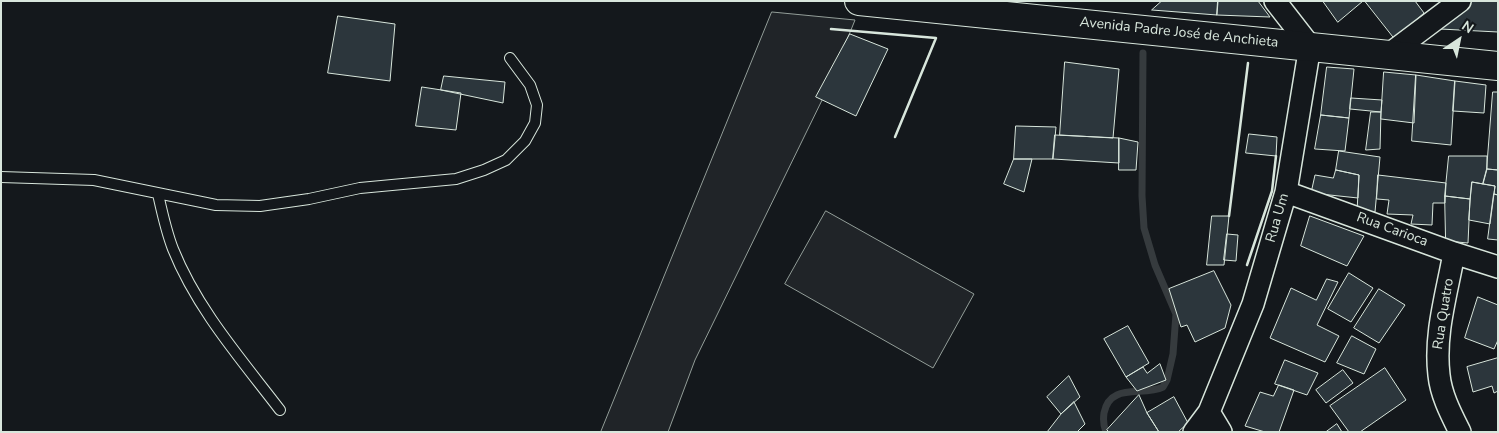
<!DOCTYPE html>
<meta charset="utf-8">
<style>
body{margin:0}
#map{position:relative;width:1499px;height:433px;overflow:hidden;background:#14181c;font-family:"Nunito Sans",sans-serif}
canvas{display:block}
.frame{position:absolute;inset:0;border:2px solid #d8e6dc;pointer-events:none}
.north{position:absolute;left:1434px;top:15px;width:50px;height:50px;-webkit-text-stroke:4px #14181c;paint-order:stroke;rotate:34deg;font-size:14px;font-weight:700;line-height:20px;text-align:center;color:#d8e6dc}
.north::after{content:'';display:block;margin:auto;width:18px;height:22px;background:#d8e6dc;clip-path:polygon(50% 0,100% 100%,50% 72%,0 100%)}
</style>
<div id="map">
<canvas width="1499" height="433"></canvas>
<div class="frame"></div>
<div class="north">N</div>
</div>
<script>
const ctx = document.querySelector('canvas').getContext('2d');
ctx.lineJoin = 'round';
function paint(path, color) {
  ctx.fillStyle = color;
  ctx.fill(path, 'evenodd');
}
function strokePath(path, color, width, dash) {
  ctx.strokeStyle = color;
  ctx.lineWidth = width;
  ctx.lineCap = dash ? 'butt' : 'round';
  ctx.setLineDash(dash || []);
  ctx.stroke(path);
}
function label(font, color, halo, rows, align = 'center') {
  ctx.font = font + ' "Nunito Sans",sans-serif';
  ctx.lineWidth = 4;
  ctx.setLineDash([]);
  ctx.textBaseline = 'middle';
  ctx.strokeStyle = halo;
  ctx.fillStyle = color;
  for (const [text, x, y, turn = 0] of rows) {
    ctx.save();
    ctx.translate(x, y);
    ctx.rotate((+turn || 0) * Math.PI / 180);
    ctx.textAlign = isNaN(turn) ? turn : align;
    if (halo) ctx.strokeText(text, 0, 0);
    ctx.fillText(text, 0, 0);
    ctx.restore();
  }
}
const green = new Path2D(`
 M772,12L855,20L826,92L695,360L668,432H601Z
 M826,211L974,294L933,368L785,284Z`);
paint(green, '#202428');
strokePath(green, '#939e99', 1);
strokePath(new Path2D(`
 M1106,432C1103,425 1103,420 1104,413C1110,382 1143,397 1163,387L1167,380L1173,354L1176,314L1155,265L1144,228L1142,196L1143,53`), '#363b3e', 7);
const building = new Path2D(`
 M1162,1H1218L1217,15L1152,10Z
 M1218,1H1258L1270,17L1217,15Z
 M1323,1H1363L1338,22Z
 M1365,1H1415L1424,13L1395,39Z
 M1470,1H1498V32L1440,29Z
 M338,16L395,24L390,81L328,73Z
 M850,34L888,49L856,116L816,97Z
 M1065,62L1119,69L1113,138L1060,135Z
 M1327,67L1354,69L1349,118L1321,115Z
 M1384,72L1416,75L1414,123L1381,119Z
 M1416,75L1455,81L1451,145L1412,141Z
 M444,76L505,82L503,103L441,90Z
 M1455,81L1486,85L1484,113L1453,111Z
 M422,87L461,93L456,130L416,126Z
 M1493,92H1498V170L1487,169Z
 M1351,98L1382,100L1381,112L1350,109Z
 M1371,112H1381L1380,149L1366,150Z
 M1321,115L1349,118L1345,151L1315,149Z
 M1016,126L1056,127L1053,159H1014Z
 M1249,134L1277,137L1276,156L1246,153Z
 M1055,135L1119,138V163L1053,159Z
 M1119,138L1138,142L1136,170H1119Z
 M1339,151L1380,157L1375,212L1357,211L1359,175L1336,170Z
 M1449,156H1487V169L1483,184L1472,182L1470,199L1445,196Z
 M1014,159H1032L1024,192L1004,184Z
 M1487,169L1498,170V195L1494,194L1495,186L1483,184Z
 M1336,170L1359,175L1358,198L1311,193L1315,175L1333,178Z
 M1378,175L1446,183L1445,203H1433L1432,225L1411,224L1413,215L1387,214L1389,200L1377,199Z
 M1472,182L1495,186L1490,224L1469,220Z
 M1494,194L1498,195V240L1488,239Z
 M1445,196L1470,199L1468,243L1446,241Z
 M1212,216H1229L1224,265H1207Z
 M1310,216L1364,236L1347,266L1301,246Z
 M1227,234L1238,235L1236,261L1224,260Z
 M1214,271L1231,305L1225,328L1195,342L1187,325L1181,327L1169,289Z
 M1349,273L1373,288L1351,322L1328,309Z
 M1327,279L1338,282L1317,325L1339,336L1325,362L1270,338L1291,288L1316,300Z
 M1379,289L1405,305L1379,343L1354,328Z
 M1478,297L1498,305V340L1494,349L1465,338Z
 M1128,326L1149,363L1126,377L1104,339Z
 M1352,336L1376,349L1364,374L1337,363Z
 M1498,358V391L1494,393L1492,386L1473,392L1467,367Z
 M1285,360L1318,373L1307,395L1275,384Z
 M1160,364L1166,380L1137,391L1126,377L1143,367L1147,373Z
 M1385,368L1406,400L1360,432H1349L1330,406Z
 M1343,370L1353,383L1326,403L1316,390Z
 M1069,376L1080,397L1061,414L1047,397Z
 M1279,385L1294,390L1279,432H1265L1245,426L1260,392L1273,396Z
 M1139,395L1147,413L1159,432H1109L1107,430Z
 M1174,397L1188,423L1178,432H1159L1147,413Z
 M1074,402L1085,424L1077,432H1047L1061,414Z
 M1337,424L1342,432H1326Z`);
paint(building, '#2c363c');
strokePath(building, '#d8e6dc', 1);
const service = new Path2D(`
 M1,177L94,180L216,205L260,206L309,199L360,188L456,179L484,170L506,160L525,141L535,123L537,105L530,85L510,58
 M158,194C162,212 166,231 173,249C197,309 241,359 280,410`);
const minor = new Path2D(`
 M1388,55L1460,1
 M1286,192L1454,253L1498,267
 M1454,253C1447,293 1434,334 1439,375C1441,395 1451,414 1460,432
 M1209,412L1221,432
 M1194,432L1209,412L1253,304L1286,192L1310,46L1275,1`);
const secondary = new Path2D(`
 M859,1L1498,66`);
strokePath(service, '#d8e6dc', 12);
strokePath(minor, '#d8e6dc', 24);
strokePath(secondary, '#d8e6dc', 30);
strokePath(service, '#14181c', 10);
strokePath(minor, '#14181c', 21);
strokePath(secondary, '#14181c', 28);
strokePath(new Path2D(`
 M831,29L936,38L895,137
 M1229,216L1248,63
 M1247,265L1272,191L1276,156`), '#d8e6dc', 2.5);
label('14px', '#d8e6dc', '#14181c', [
 ["Avenida Padre José de Anchieta",1179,33,6],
 ["Rua Um",1278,218,-74],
 ["Rua Carioca",1392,230,20],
 ["Rua Quatro",1444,314,-81]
]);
</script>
